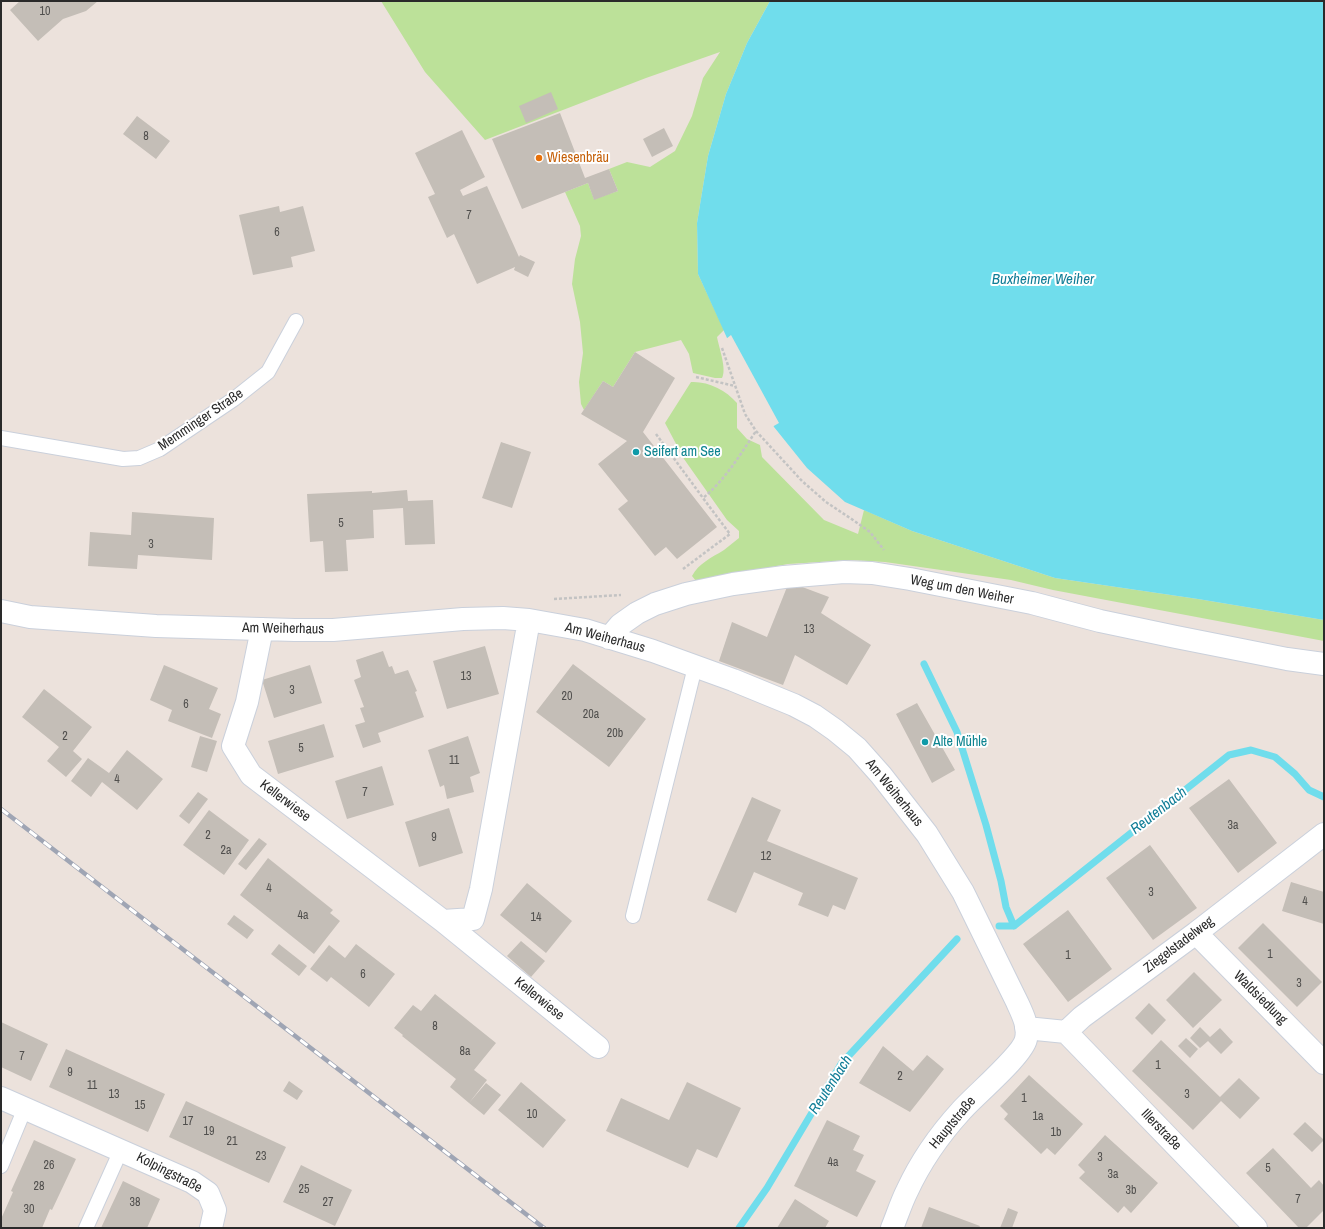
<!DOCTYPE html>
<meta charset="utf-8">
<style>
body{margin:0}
#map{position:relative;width:1325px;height:1229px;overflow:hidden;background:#ece2dc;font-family:"Archivo Narrow",sans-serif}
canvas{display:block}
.frame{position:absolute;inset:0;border:2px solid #2a2a2a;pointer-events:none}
</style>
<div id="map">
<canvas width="1325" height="1229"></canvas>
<div class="frame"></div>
</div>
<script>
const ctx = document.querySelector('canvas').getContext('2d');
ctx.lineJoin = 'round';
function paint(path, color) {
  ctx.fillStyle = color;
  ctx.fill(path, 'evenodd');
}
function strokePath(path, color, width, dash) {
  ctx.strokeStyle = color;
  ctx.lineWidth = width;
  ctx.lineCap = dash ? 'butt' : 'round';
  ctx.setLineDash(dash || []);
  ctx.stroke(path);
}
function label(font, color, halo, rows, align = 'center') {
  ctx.font = font + ' "Archivo Narrow",sans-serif';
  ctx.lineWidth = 4;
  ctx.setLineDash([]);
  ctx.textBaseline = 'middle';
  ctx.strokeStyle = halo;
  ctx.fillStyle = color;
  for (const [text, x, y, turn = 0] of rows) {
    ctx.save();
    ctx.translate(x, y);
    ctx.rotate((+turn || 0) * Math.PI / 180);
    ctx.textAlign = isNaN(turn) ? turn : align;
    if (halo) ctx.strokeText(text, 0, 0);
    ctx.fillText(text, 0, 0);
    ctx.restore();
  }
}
paint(new Path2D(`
 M381,1H770L747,43L726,94L708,156L697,223L698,274L724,330L717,337C719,348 727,369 722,378H715L693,373L689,354L681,340L635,352L613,387L603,381L584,410L581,404L579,382L583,353L580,322L572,284L575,259L581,236L580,226L565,192L588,183L594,199L618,191L609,169L627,162L650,167L675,151L692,116L703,78L720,52L646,78L485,140L425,72Z
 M691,382C708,381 726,390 737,403V428L747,439L760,445L762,457L824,520L858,534L864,510L912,531L1055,578L1198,599L1324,620V641L1053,590L1011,580L885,562L851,560L788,564L696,581L692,576C699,563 711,558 724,550C729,546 734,542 739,538V531L727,520L684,459L665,423Z`), '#bce199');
paint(new Path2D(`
 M770,1H1324V620L1198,599L1055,578L912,531L845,502L807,468L774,427L727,338L698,274L697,223L708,156L726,94L747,43Z`), '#70ddec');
paint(new Path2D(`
 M731,335L779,423L772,427L726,339Z`), '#ece2dc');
strokePath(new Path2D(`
 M924,664L957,732L986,825L1001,881L1006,907L1014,926
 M999,926H1014L1229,755L1251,750L1275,757L1295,774L1309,790L1324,797
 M739,1228L767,1188L841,1064L957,939`), '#70ddec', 7);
paint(new Path2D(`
 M20,1H98L86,11L63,19L38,41L10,10Z
 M551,92L558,109L526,123L519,106Z
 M560,113L585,178L609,169L618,191L594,200L588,183L522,209L492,139Z
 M137,116L170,141L156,159L123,134Z
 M664,128L673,146L652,157L643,139Z
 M462,130L485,177L460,190L463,196L487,186L519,257L520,255L535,262L528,277L514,270L515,267L477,284L454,234L447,238L428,197L435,194L415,153Z
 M279,206L280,212L303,206L315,251L291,257L293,267L253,275L239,215Z
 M635,352L675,378L643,432L717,527L677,559L666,547L655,556L618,509L628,501L598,464L627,441L581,414L603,381L613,387Z
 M501,442L531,452L512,508L482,498Z
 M407,490L408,501L433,500L435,544L405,545L403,508L373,510L374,538L346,540L348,571L325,572L323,541L310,542L307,494L372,491V493Z
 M132,512L214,518L212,560L138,555L137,569L88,566L90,532L131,535Z
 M789,582L829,597L821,613L871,645L847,685L795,655L783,685L719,661L732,622L767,637Z
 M485,646L499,694L447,709L433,661Z
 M383,651L389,667L392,666L395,674L408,670L417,691L415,692L424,717L378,733L381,742L363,748L355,725L365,722L360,708L364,707L354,680L361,677L356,660Z
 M573,664L646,719L609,767L536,712Z
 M164,665L218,688L209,709L221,714L212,738L168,721L172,710L150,700Z
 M310,665L322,703L274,718L262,680Z
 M44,689L92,727L73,751L82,759L66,777L47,761L59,747L22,717Z
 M917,703L955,770L932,783L896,714Z
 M324,724L334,757L278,774L268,741Z
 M200,736L217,741L207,772L191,767Z
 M468,736L480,773L470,777L474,792L447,799L444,785L440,787L428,750Z
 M127,750L163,779L137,810L102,782L91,797L71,781L88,758L109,773Z
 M382,766L394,805L347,819L335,781Z
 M1229,779L1277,843L1238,873L1189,808Z
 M198,792L208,799L189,824L179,816Z
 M752,797L781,810L767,841L858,878L845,910L833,905L828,917L798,905L803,893L754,872L736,913L707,900Z
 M449,808L463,853L419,867L405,822Z
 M209,810L249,840L224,875L183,845Z
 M259,838L267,844L246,870L238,864Z
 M1150,845L1197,908L1153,940L1106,878Z
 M268,858L333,910L330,913L340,921L314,954L240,895Z
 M1291,882L1324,892V924L1282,911Z
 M527,883L572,921L546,953L500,915Z
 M1068,910L1112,969L1068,1002L1023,944Z
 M234,915L254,930L247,939L227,924Z
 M1263,923L1322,982L1297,1007L1238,948Z
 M521,941L545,961L531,977L507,956Z
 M279,944L307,966L299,976L271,954Z
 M356,944L395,974L369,1007L331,977L327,982L310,969L329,945L345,958Z
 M1194,972L1222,1000L1193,1028L1166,1000Z
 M435,994L496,1043L474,1070L487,1080L469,1103L450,1087L456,1079L402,1036L403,1035L394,1028L413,1005L421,1011Z
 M1149,1003L1166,1020L1152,1035L1135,1018Z
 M1,1022L48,1044L31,1081L1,1067Z
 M1200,1027L1210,1037L1220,1028L1233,1042L1221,1054L1208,1041L1200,1048L1190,1038Z
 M1186,1038L1198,1049L1190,1058L1178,1046Z
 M1161,1040L1220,1097L1239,1078L1260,1098L1240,1119L1221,1101L1193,1130L1132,1071Z
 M883,1046L913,1071L927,1055L944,1069L910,1112L859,1083Z
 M66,1049L165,1094L148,1132L49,1087Z
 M1029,1075L1083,1124L1055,1155L1047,1148L1041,1154L1004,1119L1008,1114L1000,1106Z
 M289,1081L303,1091L297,1100L283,1091Z
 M521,1082L566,1120L543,1148L498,1110Z
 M687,1082L741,1108L717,1158L697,1149L688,1168L606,1131L621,1098L669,1120Z
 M486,1083L501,1095L484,1115L469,1103Z
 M186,1101L286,1147L269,1183L169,1137Z
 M827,1120L860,1136L853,1150L864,1155L856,1171L876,1181L857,1217L794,1186Z
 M1305,1122L1324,1140L1312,1152L1293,1134Z
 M1105,1135L1158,1183L1131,1213L1124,1206L1118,1213L1079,1178L1085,1172L1078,1165Z
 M34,1140L76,1159L52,1210L50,1209L42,1228H1V1219L13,1192L11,1191Z
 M1273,1148L1311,1188L1319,1180L1324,1186V1210L1306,1228H1299L1246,1173Z
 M301,1165L352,1190L335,1226L283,1202Z
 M123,1181L160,1199L147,1228H101Z
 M795,1199L829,1221L825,1228H777Z
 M929,1207L980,1226L979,1228H921Z
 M1008,1208L1018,1212L1012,1228H1000Z`), '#c4beb7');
const lane = new Path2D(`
 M1,438L123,459L139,458L160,449L234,399L268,372L296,321
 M633,916L695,667
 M1,1166L25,1108
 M86,1228L121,1150`);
const street = new Path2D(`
 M1,611L30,617L156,626L295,630H333L463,619L503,618L529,620L585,630L653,651L733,680L794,705L815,716L835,730L857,748L881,775L927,834L963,892L1017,1002C1022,1013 1029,1026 1026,1039C1023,1055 974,1096 961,1111C940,1134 920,1163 907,1191C901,1203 897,1216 892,1228
 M262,629L247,702L233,746L251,775L443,921L473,919L481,889L529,620
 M609,638L620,625L637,613L655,604L686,594L733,584L784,577L844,572L872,573L910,579L1032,603L1100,621L1176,637L1287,659L1324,664
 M443,921L598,1047
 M1196,933L1324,1063
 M1026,1028L1066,1032L1082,1017L1196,933L1324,834
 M1066,1032L1256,1228
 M1,1098L192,1182L208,1193L215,1210L211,1228`);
strokePath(lane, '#cad0db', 16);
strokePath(street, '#cad0db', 24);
strokePath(new Path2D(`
 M722,348L745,414L756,431L802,481L826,502L853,520L870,532L884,550
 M696,377L735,386
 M656,434L703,498
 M683,569L730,534L703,498C725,480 740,455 756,431
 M554,599L621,595`), '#c3c3c3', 2.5, [3, 2]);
strokePath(lane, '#fff', 14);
strokePath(street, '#fff', 22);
const rail = new Path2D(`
 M1,809L544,1228`);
strokePath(rail, '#9fa5b4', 4.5);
strokePath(rail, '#fff', 3, [9]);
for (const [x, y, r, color] of [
 [539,158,4,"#e8710a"],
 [636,452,4,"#0f9aa8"],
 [925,742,4,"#0f9aa8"]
]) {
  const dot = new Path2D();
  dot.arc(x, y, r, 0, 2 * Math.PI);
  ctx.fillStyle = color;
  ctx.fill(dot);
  strokePath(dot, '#fff', 1.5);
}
label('12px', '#504f4d', null, [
 ["10",45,12],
 ["8",146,137],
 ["7",469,216],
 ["6",277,233],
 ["5",341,524],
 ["3",151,545],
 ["13",809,630],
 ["13",466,677],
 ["3",292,691],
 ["20",567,697],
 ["6",186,705],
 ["20a",591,715],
 ["20b",615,734],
 ["2",65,737],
 ["5",301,749],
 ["11",454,761],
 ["4",117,780],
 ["7",365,793],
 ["3a",1233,826],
 ["2",208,836],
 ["9",434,838],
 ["2a",226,851],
 ["12",766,857],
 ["4",269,889],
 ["3",1151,893],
 ["4",1305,902],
 ["4a",303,916],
 ["14",536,918],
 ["1",1270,955],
 ["1",1068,956],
 ["6",363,975],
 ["3",1299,984],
 ["8",435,1027],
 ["8a",465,1052],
 ["7",22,1057],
 ["1",1158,1066],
 ["9",70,1073],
 ["2",900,1077],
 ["11",92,1086],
 ["13",114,1095],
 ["3",1187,1095],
 ["1",1024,1099],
 ["15",140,1106],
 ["10",532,1115],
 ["1a",1038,1117],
 ["17",188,1122],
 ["19",209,1132],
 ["1b",1056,1133],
 ["21",232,1142],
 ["23",261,1157],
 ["3",1100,1158],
 ["4a",833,1163],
 ["26",49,1166],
 ["5",1268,1169],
 ["3a",1113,1175],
 ["28",39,1187],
 ["25",304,1190],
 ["3b",1131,1191],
 ["7",1298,1200],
 ["38",135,1203],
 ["27",328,1203],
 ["30",29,1210]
]);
label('14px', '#c56008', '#fff', [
 ["Wiesenbräu",547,158]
], 'left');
label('14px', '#2a2a2a', '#fff', [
 ["Memminger Straße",201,420,-34],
 ["Weg um den Weiher",962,590,11],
 ["Am Weiherhaus",283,629,1],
 ["Am Weiherhaus",605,638,15],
 ["Am Weiherhaus",894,793,51],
 ["Kellerwiese",285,801,37],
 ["Ziegelstadelweg",1179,945,-37],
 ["Waldsiedlung",1260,998,45],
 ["Kellerwiese",539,999,39],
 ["Hauptstraße",953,1123,-50],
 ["Illerstraße",1161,1130,46],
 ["Kolpingstraße",169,1173,27]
]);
label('14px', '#0d838f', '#fff', [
 ["Seifert am See",644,452],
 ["Alte Mühle",933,742]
], 'left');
label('italic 15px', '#107d97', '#fff', [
 ["Buxheimer Weiher",1043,280],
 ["Reutenbach",1159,811,-38],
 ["Reutenbach",831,1085,-57]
]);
</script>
